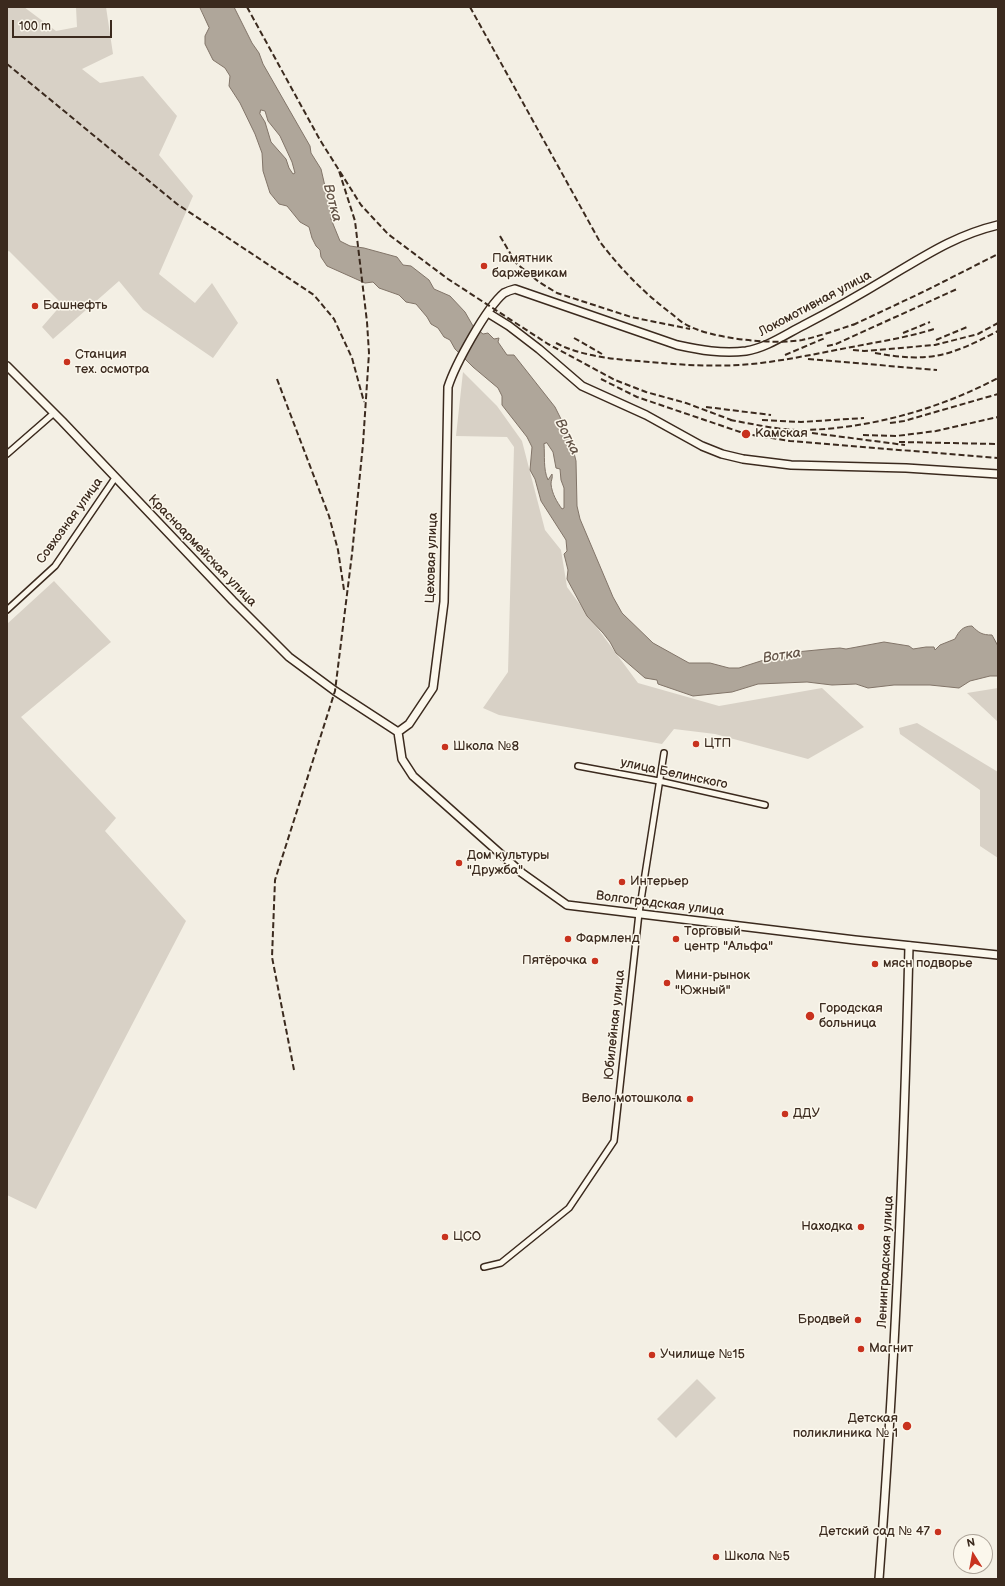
<!DOCTYPE html>
<meta charset="utf-8">
<style>
body{margin:0}
#map{position:relative;width:1005px;height:1586px;overflow:hidden;background:#f3efe4;font-family:"Balsamiq Sans",sans-serif}
canvas{display:block}
.frame{position:absolute;inset:0;border:8px solid #3b2a1e;pointer-events:none}
.north{position:absolute;left:953px;top:1534px;width:40px;height:40px;box-sizing:border-box;background:#fbf7ec;border:1px solid #aea59a;border-radius:50%;rotate:349deg;font-size:11px;font-weight:700;line-height:16px;text-align:center;color:#3b2a1e}
.north::after{content:'';display:block;margin:auto;width:14px;height:18px;background:#c8321e;clip-path:polygon(50% 0,100% 100%,50% 72%,0 100%)}
.scale{position:absolute;left:12px;top:20px;width:100px;height:18px;box-sizing:border-box;border:2px solid #3b2a1e;border-top:0;padding-left:5px;font-size:12px;line-height:14px;white-space:nowrap;color:#3b2a1e;-webkit-text-stroke:3px #fbf7ec;paint-order:stroke}
</style>
<div id="map">
<canvas width="1005" height="1586"></canvas>
<div class="frame"></div>
<div class="north">N</div>
<div class="scale">100 m</div>
</div>
<script>
const ctx = document.querySelector('canvas').getContext('2d');
ctx.lineJoin = 'round';
function paint(path, color) {
  ctx.fillStyle = color;
  ctx.fill(path, 'evenodd');
}
function strokePath(path, color, width, dash) {
  ctx.strokeStyle = color;
  ctx.lineWidth = width;
  ctx.lineCap = dash ? 'butt' : 'round';
  ctx.setLineDash(dash || []);
  ctx.stroke(path);
}
function label(font, color, halo, rows, align = 'center') {
  ctx.font = font + ' "Balsamiq Sans",sans-serif';
  ctx.lineWidth = 3;
  ctx.setLineDash([]);
  ctx.textBaseline = 'middle';
  ctx.strokeStyle = halo;
  ctx.fillStyle = color;
  for (const [text, x, y, turn = 0] of rows) {
    ctx.save();
    ctx.translate(x, y);
    ctx.rotate((+turn || 0) * Math.PI / 180);
    ctx.textAlign = isNaN(turn) ? turn : align;
    if (halo) ctx.strokeText(text, 0, 0);
    ctx.fillText(text, 0, 0);
    ctx.restore();
  }
}
paint(new Path2D(`
 M7,7H24L56,31L77,27L76,7H106L113,54L82,69L100,83L143,76L177,116L159,155L193,196L159,274L195,303L212,283L238,323L213,358L143,310L119,281L53,339L42,327L62,304L9,251L7,252Z
 M463,372L497,406L522,441L545,530L561,550L567,587L638,683L719,706L822,688L864,727L808,759L715,734L674,729L662,744L499,715L483,708L508,672L514,447L507,437L456,436Z
 M54,581L111,642L21,717L116,818L105,831L186,921L36,1209L7,1195V624Z
 M998,688V722L967,693Z
 M917,723L998,772V858L980,846V790L900,734L899,728Z
 M697,1379L716,1398L676,1438L657,1419Z`), '#d8d1c6');
const water = new Path2D(`
 M200,7H234L252,43L259,53L263,64L310,146L311,153L321,169L330,208L331,219L340,241L350,246L364,248L397,257L403,265L411,266L429,280L434,289L450,296L465,312L473,326L483,334L488,333L494,339L499,338L498,342L507,355H514L555,407L570,437L576,461L577,506L580,519L613,597L622,613L653,643L689,663H710L729,668H739L767,659H777L794,655L796,652L827,649L840,648L846,649L884,642L909,646L913,649L926,647H934L935,650L940,645L955,639C959,631 963,626 972,626C979,633 982,635 992,635L998,646V676H990L970,681L959,688L930,685H894L868,688L856,684L832,685L807,682L758,684L732,692L693,696L658,684L657,680L645,678L616,653L610,642L603,633L587,616L567,579L568,570L564,554L567,551L566,540L541,501L535,479L530,470L532,447L527,437L502,405V396L498,388L473,367L455,349L450,340L444,337L438,328L431,324L427,317L416,304L406,302L399,295L379,288L373,282L365,283L327,266L321,257L320,250L316,246L312,238L309,227L300,222L287,206L279,204L270,193L263,171L262,153L255,134L240,103L229,86L230,76L225,68L213,60L205,44V36L209,28ZM261,110L265,111L268,121L280,136L292,162L295,173L293,174L289,168L286,159L271,142L265,122L260,114ZM547,443L553,452L556,468L560,469L561,480L564,488V508L562,509C557,502 552,494 551,484C551,480 553,478 552,474L548,480C543,469 545,456 544,444Z`);
paint(water, '#afa69a');
strokePath(water, '#817468', 1);
const minor = new Path2D(`
 M7,454L54,413
 M7,610L55,566L115,478
 M578,766L659,781L765,805
 M484,1267L501,1263L569,1208L614,1141L639,913L664,753`);
const tertiary = new Path2D(`
 M488,313L509,326L539,349L582,386L646,415L702,446L722,454L743,459L791,465L906,468L998,474
 M879,1579C895,1368 904,1157 909,946`);
const secondary = new Path2D(`
 M7,366L62,421L233,601L289,657L335,691L398,732
 M398,732L409,724L433,688L444,602L448,387C455,365 486,308 504,293C508,291 511,290 515,289L677,345C700,350 722,354 746,351C766,348 786,334 804,325C833,310 861,294 889,277C926,255 956,235 998,225
 M398,732L402,759L413,776L522,873L567,905L855,940L998,955`);
strokePath(minor, '#3b2a1e', 8);
strokePath(tertiary, '#3b2a1e', 10);
strokePath(secondary, '#3b2a1e', 10);
strokePath(minor, '#fbf7ec', 5);
strokePath(tertiary, '#fbf7ec', 7);
strokePath(secondary, '#fbf7ec', 7);
strokePath(new Path2D(`
 M247,7L320,140L361,205L388,234L448,279L548,344L615,380L646,392L686,403L734,421
 M470,7L600,242C620,268 642,291 668,311C674,315 679,321 685,324C710,339 774,345 802,340C821,336 840,329 858,323
 M7,64L177,204L314,295L334,319L352,358L364,402
 M500,236L516,263L539,282L557,293L631,317L690,329
 M853,325L925,291L998,254
 M903,333L930,322
 M574,338L602,354
 M936,340L967,327
 M556,343C581,356 612,359 639,361C680,365 721,368 761,363C793,359 825,352 857,346C883,341 909,337 934,329
 M827,346L836,344L957,289
 M853,350L864,351L935,345L978,334L998,323
 M875,353C930,363 950,356 998,331
 M785,355L825,338
 M808,359L937,370
 M277,379L329,516L338,550L344,590
 M601,379L637,397L746,434L790,441L998,458
 M706,407L771,415
 M730,420C754,424 782,431 806,430C872,428 939,409 998,378
 M762,420L801,422L864,418
 M890,423L904,421L998,394
 M812,433L905,445
 M863,435L896,436L936,431L998,417
 M899,442L998,444
 M294,1070L272,957L275,880L335,691L352,554L363,444L369,353L367,322L355,221L339,171`), '#3b2a1e', 2, [6, 3]);
for (const [x, y, r, color] of [
 [484,266,4,"#c8321e"],
 [35,306,4,"#c8321e"],
 [67,362,4,"#c8321e"],
 [746,434,5,"#c8321e"],
 [696,744,4,"#c8321e"],
 [445,747,4,"#c8321e"],
 [459,863,4,"#c8321e"],
 [622,882,4,"#c8321e"],
 [568,939,4,"#c8321e"],
 [676,939,4,"#c8321e"],
 [595,961,4,"#c8321e"],
 [875,964,4,"#c8321e"],
 [667,983,4,"#c8321e"],
 [810,1016,5,"#c8321e"],
 [690,1099,4,"#c8321e"],
 [785,1114,4,"#c8321e"],
 [861,1227,4,"#c8321e"],
 [445,1237,4,"#c8321e"],
 [858,1320,4,"#c8321e"],
 [861,1349,4,"#c8321e"],
 [652,1355,4,"#c8321e"],
 [907,1426,5,"#c8321e"],
 [938,1532,4,"#c8321e"],
 [716,1557,4,"#c8321e"]
]) {
  const dot = new Path2D();
  dot.arc(x, y, r, 0, 2 * Math.PI);
  ctx.fillStyle = color;
  ctx.fill(dot);
  strokePath(dot, '#fbf7ec', 1.5);
}
label('13px', '#3b2a1e', '#fbf7ec', [
 ["Памятник",492,259],
 ["баржевикам",492,274],
 ["Башнефть",43,306],
 ["Станция",75,355],
 ["тех. осмотра",75,370],
 ["Камская",755,434],
 ["ЦТП",704,744],
 ["Школа №8",453,747],
 ["Дом культуры",467,856],
 ["\"Дружба\"",467,871],
 ["Интерьер",630,882],
 ["Торговый",684,932],
 ["центр \"Альфа\"",684,947],
 ["Фармленд",576,939],
 ["Пятёрочка",587,961,"right"],
 ["мясн подворье",883,964],
 ["Мини-рынок",675,976],
 ["\"Южный\"",675,991],
 ["Городская",819,1009],
 ["больница",819,1024],
 ["Вело-мотошкола",682,1099,"right"],
 ["ДДУ",793,1114],
 ["Находка",853,1227,"right"],
 ["ЦСО",453,1237],
 ["Бродвей",850,1320,"right"],
 ["Магнит",869,1349],
 ["Училище №15",660,1355],
 ["Детская",898,1419,"right"],
 ["поликлиника № 1",898,1434,"right"],
 ["Детский сад № 47",930,1532,"right"],
 ["Школа №5",724,1557]
], 'left');
label('13px', '#3b2a1e', '#fbf7ec', [
 ["Локомотивная улица",815,304,-28],
 ["Совхозная улица",70,521,-54],
 ["Красноармейская улица",202,551,46],
 ["Цеховая улица",432,558,-88],
 ["улица Белинского",674,774,12],
 ["Волгоградская улица",660,904,7],
 ["Юбилейная улица",615,1025,-84],
 ["Ленинградская улица",886,1262,-87]
]);
label('italic 14px', '#645549', '#fbf7ec', [
 ["Вотка",332,203,75],
 ["Вотка",567,437,63],
 ["Вотка",782,656,-9]
]);
</script>
